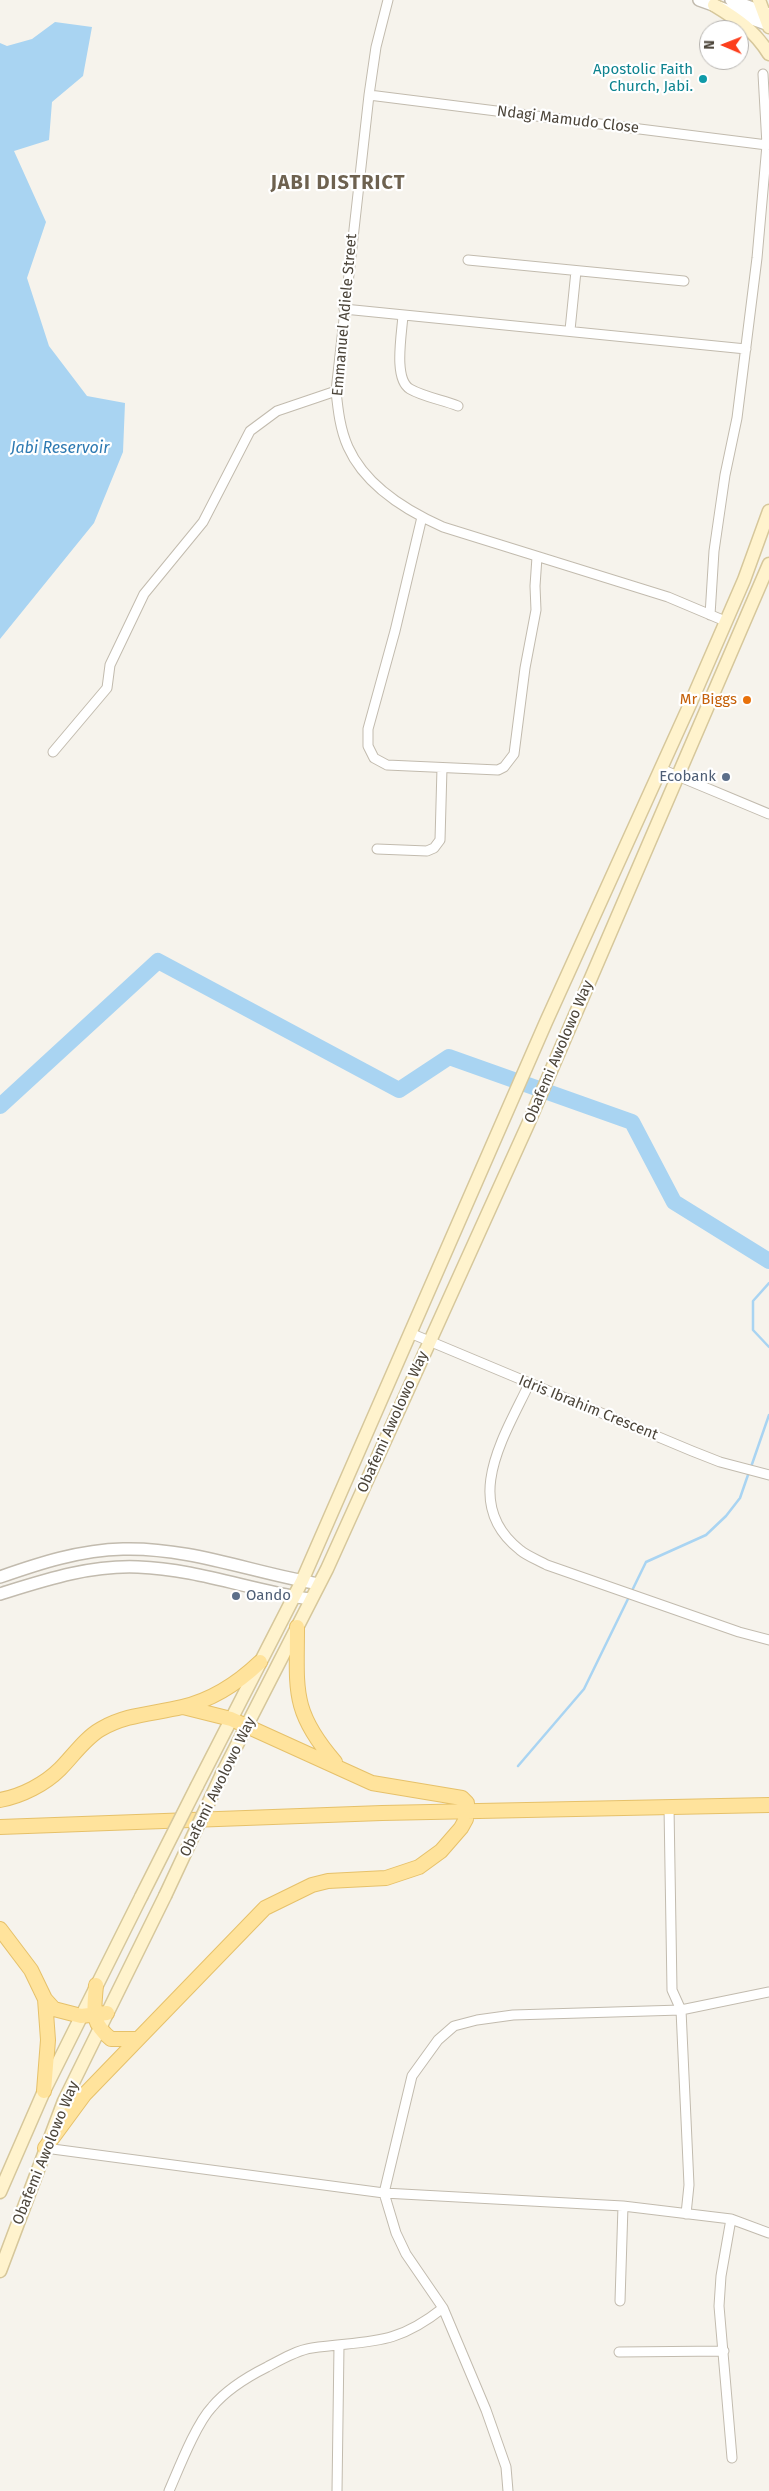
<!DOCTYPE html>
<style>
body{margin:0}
#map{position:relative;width:769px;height:2491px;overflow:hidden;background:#f6f3ec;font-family:"Fira Sans",sans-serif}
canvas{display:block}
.north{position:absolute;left:699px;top:20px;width:50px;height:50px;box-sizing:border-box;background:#fff;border:1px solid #b7b4b0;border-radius:50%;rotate:271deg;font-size:14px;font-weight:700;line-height:20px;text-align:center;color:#4b4439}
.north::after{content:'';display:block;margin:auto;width:18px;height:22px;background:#fc3f1d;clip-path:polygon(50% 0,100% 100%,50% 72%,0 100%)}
</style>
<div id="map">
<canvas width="769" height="2491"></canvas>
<div class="north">N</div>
</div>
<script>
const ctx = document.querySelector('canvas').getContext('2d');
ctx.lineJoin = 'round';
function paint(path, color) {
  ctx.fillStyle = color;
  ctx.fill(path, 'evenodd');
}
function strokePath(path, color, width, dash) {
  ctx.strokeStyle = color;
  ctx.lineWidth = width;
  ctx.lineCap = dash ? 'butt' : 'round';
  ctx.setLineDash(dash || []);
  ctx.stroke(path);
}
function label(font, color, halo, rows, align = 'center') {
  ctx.font = font + ' "Fira Sans",sans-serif';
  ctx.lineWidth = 4.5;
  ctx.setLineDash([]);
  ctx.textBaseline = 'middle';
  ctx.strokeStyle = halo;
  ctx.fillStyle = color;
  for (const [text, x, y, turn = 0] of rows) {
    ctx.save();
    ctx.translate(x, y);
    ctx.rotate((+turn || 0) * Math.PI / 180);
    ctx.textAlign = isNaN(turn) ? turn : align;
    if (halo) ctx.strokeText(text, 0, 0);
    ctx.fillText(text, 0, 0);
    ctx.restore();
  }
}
paint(new Path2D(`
 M55,22L92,27L83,76L52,102L49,140L14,151L46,222L27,278L49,346L87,396L125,403L123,452L94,523L0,639V43L7,46L32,39Z`), '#a9d4f2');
strokePath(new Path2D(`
 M769,1283L753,1301V1330L769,1347
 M751,1467L769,1415
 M518,1766L584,1689L646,1562L706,1535L726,1516L740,1498L749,1472`), '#a9d4f2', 2.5);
strokePath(new Path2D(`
 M0,1106L158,961L399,1090L449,1057L632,1122L674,1202L769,1261`), '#a9d4f2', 16);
const minor = new Path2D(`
 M388,0L376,47L369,95L336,391C338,410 340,429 348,447C365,485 407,511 443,527L668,597L725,621
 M369,95L767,145
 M468,260L684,281
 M344,309L746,349
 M403,315C402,333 393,379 410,389C424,397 443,400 458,406
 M570,330L576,271
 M422,517L395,631L368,729V746L374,758L387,765L498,770L504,767L514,754L525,668L536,610L535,586L537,557
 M710,615L714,551L725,475L737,418L757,258L767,145L763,74
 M53,752L107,688L110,665L144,594L203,522L250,431L277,411L336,391
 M661,769L769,814
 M377,849L427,851L434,848L440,840L442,768
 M410,1333L692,1451L720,1462L769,1475
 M529,1384C504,1437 460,1503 520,1550C527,1556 538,1560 547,1565L739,1632L769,1640
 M669,1807L672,1990L681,2010L689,2185L686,2214
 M45,2148L384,2193L623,2206L731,2219L769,2233
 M731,2219L721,2276L719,2306L732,2458
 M620,2301L623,2206
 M619,2352L724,2351
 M169,2491C179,2468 196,2424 212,2407C227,2389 247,2377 267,2367C280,2360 297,2350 312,2348C369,2340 394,2347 443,2308
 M337,2491L339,2346
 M508,2491L506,2467L486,2410L443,2308L406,2254L396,2233L384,2193L412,2076L438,2040L454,2026L477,2020L513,2015L681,2010L769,1992`);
const tertiary = new Path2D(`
 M699,0L769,25
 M731,0L769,14
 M0,1577C40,1563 80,1550 123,1549C189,1547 254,1573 319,1584
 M0,1594C45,1580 90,1565 138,1567C197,1569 253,1591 310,1599`);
const secondary = new Path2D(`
 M759,0L769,27
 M714,5C737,19 755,31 769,54
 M222,1774L327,1569L529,1122L769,564
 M197,1786L302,1581L546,1022L691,702L744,580L769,511
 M0,2192L44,2091L141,1897
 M0,2271L64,2101L165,1896`);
const primary = new Path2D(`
 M297,1627C297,1690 291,1711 335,1762
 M0,1800C22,1796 45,1784 60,1769C73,1756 85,1738 101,1729C127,1714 153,1714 182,1707C212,1700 238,1683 260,1662
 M0,1827L382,1813L769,1805
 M0,1929L31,1970L45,1999L54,2009L81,2016L107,2013
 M96,1985C94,2011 90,2022 111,2039H136
 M44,2091L48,2040L45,1999
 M45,2148L84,2095L265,1908L312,1885L328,1881L386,1878L419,1867L441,1851L461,1828L466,1819L467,1803L462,1798L372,1783L231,1719L183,1707`);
strokePath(minor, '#c2bbae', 11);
strokePath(tertiary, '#c2bbae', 14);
strokePath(secondary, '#d6c79b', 15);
strokePath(primary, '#e6c16a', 16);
strokePath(minor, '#fff', 9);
strokePath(tertiary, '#fff', 11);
strokePath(secondary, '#fff3cd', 12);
strokePath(primary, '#ffe39c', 14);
const secondaryBridge = new Path2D(`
 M165,1896L222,1774
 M141,1897L197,1786`);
strokePath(secondaryBridge, '#d6c79b', 15, []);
strokePath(secondaryBridge, '#fff3cd', 12);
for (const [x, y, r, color] of [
 [703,79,5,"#0f9aa8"],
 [747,700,5,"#e8710a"],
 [726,777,5,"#5c6f8a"],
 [236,1596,5,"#5c6f8a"]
]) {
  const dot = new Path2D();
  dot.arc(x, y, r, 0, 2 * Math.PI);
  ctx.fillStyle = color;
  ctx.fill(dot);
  strokePath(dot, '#fff', 2);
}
label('15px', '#0d838f', '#fff', [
 ["Apostolic Faith",693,70],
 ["Church, Jabi.",693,87]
], 'right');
label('15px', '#4b4439', '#fff', [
 ["Ndagi Mamudo Close",568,120,7],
 ["Emmanuel Adiele Street",345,315,-85],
 ["Obafemi Awolowo Way",559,1052,-67],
 ["Idris Ibrahim Crescent",588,1408,22],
 ["Obafemi Awolowo Way",393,1422,-66],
 ["Obafemi Awolowo Way",218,1787,-64],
 ["Obafemi Awolowo Way",46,2153,-68]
]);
label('15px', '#c56008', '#fff', [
 ["Mr Biggs",737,700]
], 'right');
label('15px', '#4e5e75', '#fff', [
 ["Ecobank",716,777],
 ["Oando",246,1596,"left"]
], 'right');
label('italic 16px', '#2e7ab2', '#fff', [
 ["Jabi Reservoir",60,449]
]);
ctx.letterSpacing = '1px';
label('bold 20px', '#6e6250', '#fff', [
 ["JABI DISTRICT",338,183]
]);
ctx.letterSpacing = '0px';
</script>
